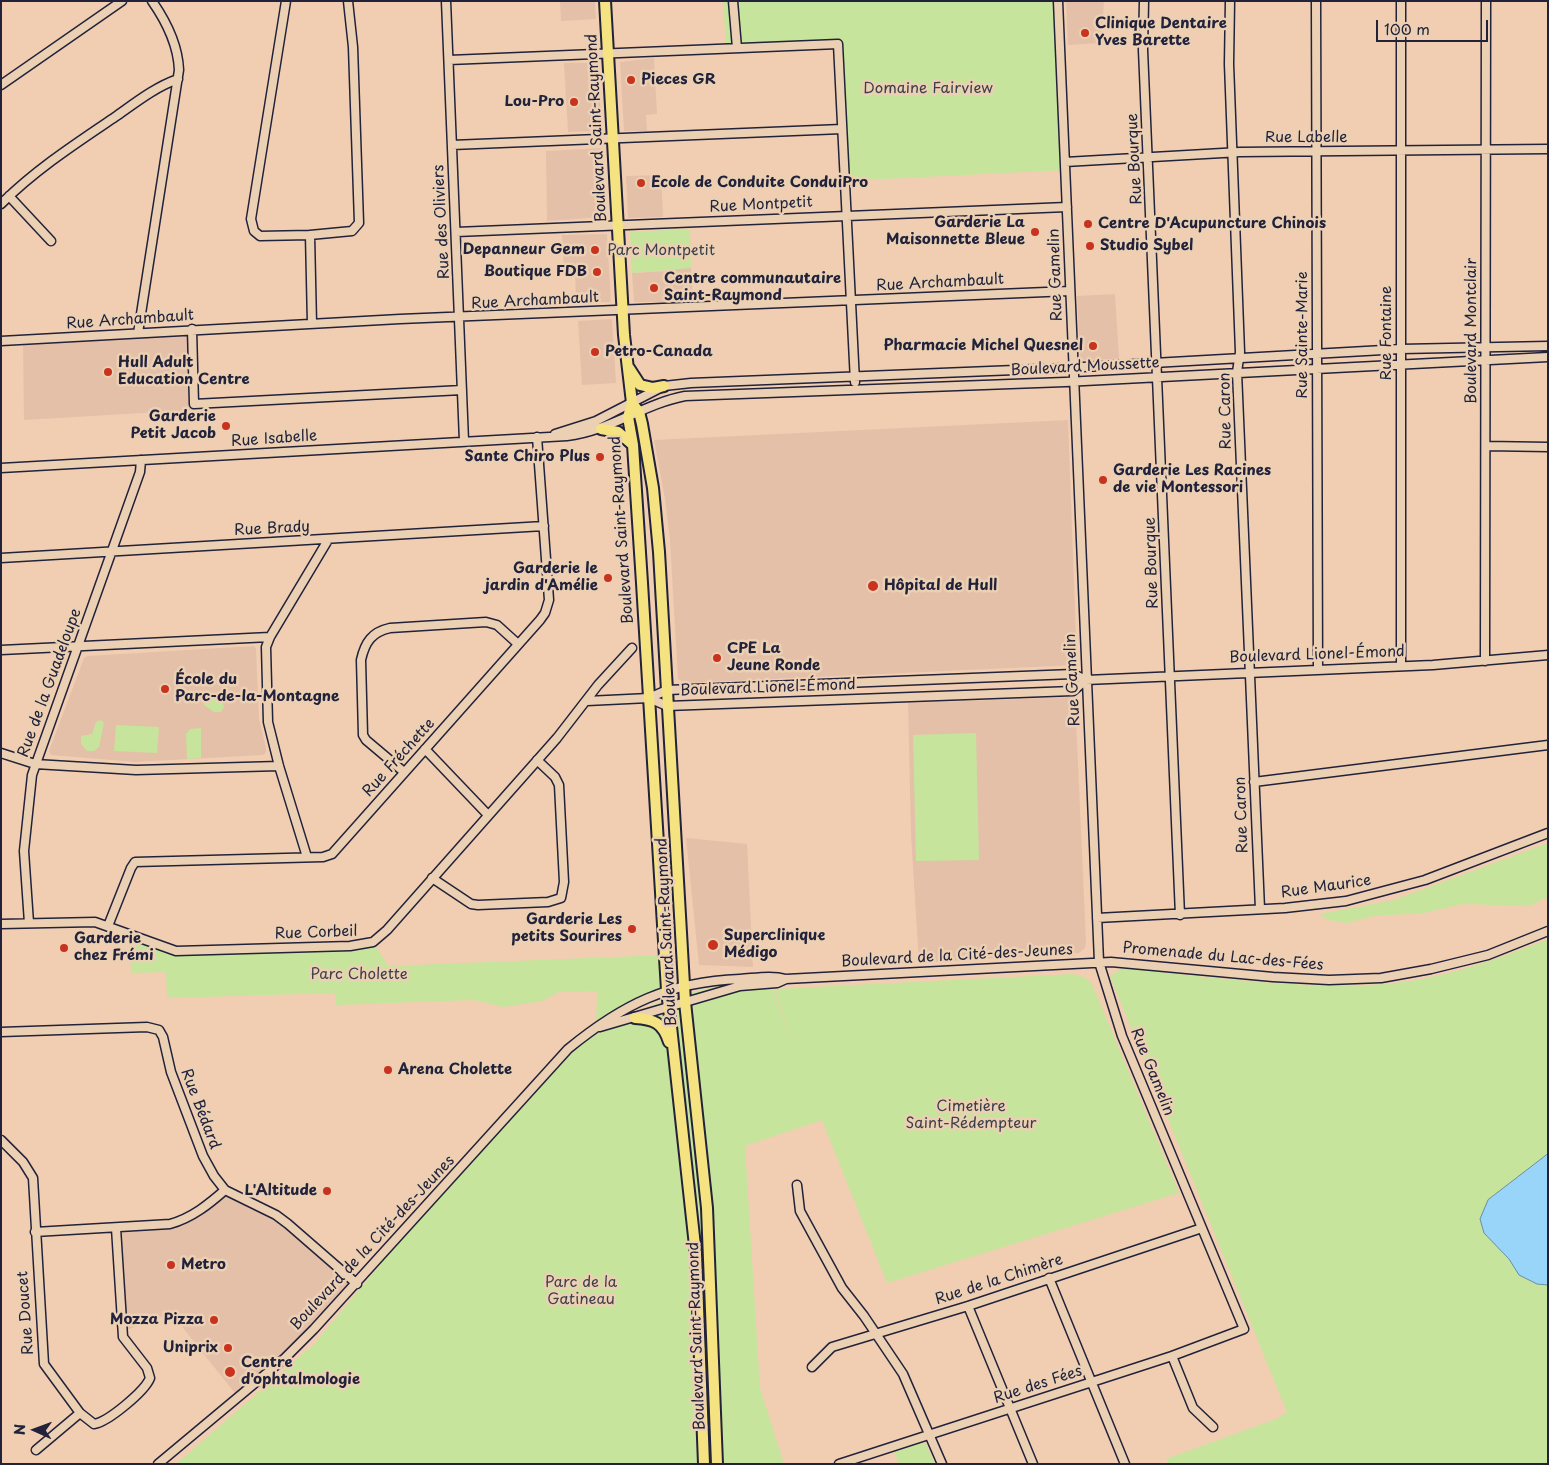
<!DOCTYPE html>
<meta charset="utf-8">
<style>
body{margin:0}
#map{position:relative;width:1549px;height:1465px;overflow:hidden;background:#f1ceb2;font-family:"Playpen Sans",sans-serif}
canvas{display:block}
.frame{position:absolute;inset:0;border:2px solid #22223b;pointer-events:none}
.north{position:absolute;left:10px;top:1405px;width:50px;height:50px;-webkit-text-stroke:4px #ecd0b3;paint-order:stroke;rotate:272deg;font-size:14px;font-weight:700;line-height:20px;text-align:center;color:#22223b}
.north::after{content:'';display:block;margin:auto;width:18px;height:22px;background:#22223b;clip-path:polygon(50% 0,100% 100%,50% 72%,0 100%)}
.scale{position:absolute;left:1376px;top:20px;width:112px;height:22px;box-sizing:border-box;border:2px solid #22223b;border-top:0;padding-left:6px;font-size:15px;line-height:18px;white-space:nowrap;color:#22223b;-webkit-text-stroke:4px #ecd0b3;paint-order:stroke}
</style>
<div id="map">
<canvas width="1549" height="1465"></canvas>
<div class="frame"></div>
<div class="north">N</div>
<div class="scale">100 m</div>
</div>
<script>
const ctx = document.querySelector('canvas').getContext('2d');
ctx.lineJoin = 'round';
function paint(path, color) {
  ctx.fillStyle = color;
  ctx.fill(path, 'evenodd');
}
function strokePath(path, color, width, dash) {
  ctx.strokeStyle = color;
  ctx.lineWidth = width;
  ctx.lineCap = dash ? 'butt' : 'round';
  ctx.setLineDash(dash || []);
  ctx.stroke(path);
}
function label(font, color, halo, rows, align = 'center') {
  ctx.font = font + ' "Playpen Sans",sans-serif';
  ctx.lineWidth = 5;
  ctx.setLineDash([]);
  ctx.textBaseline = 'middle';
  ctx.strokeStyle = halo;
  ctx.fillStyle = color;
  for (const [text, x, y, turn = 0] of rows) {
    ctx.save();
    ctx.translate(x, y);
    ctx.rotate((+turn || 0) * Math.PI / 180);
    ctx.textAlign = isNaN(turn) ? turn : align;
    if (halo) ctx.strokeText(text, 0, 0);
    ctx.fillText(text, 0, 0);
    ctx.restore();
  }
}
paint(new Path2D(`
 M560,1H595L596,19L561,21Z
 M1066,1H1104L1101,43L1068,45Z
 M654,58L657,114L646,115L647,131H624L620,62Z
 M564,63H599L601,131L568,132Z
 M602,148L606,217L547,221L546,151Z
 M661,175L663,217L628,218L626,176Z
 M607,234L611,302L576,303L575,267H564L562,235Z
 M675,268H691L693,302H634L632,273L669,271Z
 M1115,294L1119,359L1084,360L1080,356L1077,296Z
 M612,319L616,383L582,385L578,321Z
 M192,329L194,410L24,420L23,340Z
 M1068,420L1077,665L686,683L678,679L670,540L665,499L654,440Z
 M254,646L256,648L259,719L266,748V752L263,755L135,762L51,755L49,751L84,658L87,656Z
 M1075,697L1086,942L1085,948L1079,953L919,963L911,835L908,703Z
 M686,838L747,844L753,967L699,965Z
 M225,1190L276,1215L357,1284L314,1329L238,1397L171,1313L122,1332L116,1228L170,1224Z`), '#e4c0a8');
paint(new Path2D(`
 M723,1H1058L1065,170L845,181L838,44L726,48Z
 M690,229L691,268L632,273L630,232Z
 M207,694C216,694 221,698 224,707L221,712H214L204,705L203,697Z
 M101,720L104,723L99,747L94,751H87L81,744V736L92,734L96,722Z
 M116,725L159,727L157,753L114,751Z
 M201,728V758L187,759L186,734L190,729Z
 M976,733L979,860L916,861L913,735Z
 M1548,843V897L1529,906L1463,904L1424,913L1374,916L1347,923L1328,920L1320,914L1394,900Z
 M130,934L166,948L373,942L388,966L665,955L667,990L598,1028L669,998L736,982L768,977L798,1055L774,989L1073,974L1086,978L1092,984L1179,1193L887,1283L822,1120L745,1146L760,1388L784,1464H176L314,1344L525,1090L596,1029L597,991L559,992L542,1001L504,1007L474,1000L336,1005L335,993L167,998L166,972L131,973Z
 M1548,939V1464H1168L1166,1459L1276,1419L1287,1412L1110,976L1122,968C1209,977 1297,990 1384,984C1440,980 1495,960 1548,939Z
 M922,1443L926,1444L935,1464H899L894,1452Z`), '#c6e49c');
const water = new Path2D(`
 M1548,1154V1285L1537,1284L1519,1275L1509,1259L1484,1233L1480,1219L1488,1200Z`);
paint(water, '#98d5f9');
strokePath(water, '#698dad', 1);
const minor = new Path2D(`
 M286,1L251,219L254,231L260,236L310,235
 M446,1L464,441
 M733,1L737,48
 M1144,1L1143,50L1180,915
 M1230,1L1229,64L1240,352L1237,372L1260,909
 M1316,1L1318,670
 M1401,1V666
 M449,60L838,44L855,382
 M1,85L122,1
 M452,145L842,129
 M1065,162L1240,152L1548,149
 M9,196L51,241
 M1,204C35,170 75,144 115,117C135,103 155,87 178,79
 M456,232L1067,207
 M312,324L310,235L352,231L359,223L353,47L348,1
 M192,329L194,404L462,390
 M138,333L179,70C178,45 166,21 152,1
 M1,341L400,319L1070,291
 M555,434L596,421L664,386L691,383L1065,368L1401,349L1548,346
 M1486,446L1548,447
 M1,468L567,436C610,431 643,404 685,396L1065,382L1548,357
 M1,558L544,526
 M1,650L270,637
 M1485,661L1486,1
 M649,698L667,706L1073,691L1086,680L1433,665L1548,655
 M587,701L649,698L667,690L1073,674L1086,680
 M425,749L488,815
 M1,753L35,764L136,770L279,766
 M404,772L366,740L363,735L361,660C365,642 372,632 390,628L486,622L497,625L518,644
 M1254,782L1548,745
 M307,857L279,766L268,722L266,647L270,637L328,540
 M432,878L471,904L478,905L548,902L561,898L564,882L559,785L555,777L537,760
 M1097,918L1285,908L1346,901L1425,880L1548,833
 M29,923L24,851L32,775L140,472L141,460
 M1,924L95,922L176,951L350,946L373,942L387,930L557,738L598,685L632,648
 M108,926L131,868L135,862L323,857L332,854L540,620L545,613L549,600L537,437
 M600,1027L740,986L777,983L786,979
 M1,1032L147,1027L159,1030L163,1037L171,1072L203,1156L214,1176L225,1190L276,1215L288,1224L357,1284
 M1,1140L23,1162L33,1178L44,1364L80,1413L94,1424C108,1422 145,1391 150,1378L147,1368L123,1337L116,1228
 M797,1185L800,1211L842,1288L864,1316L903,1374L942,1464
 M35,1232L170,1224C192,1218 209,1204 225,1190
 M1049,1278L1125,1464
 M968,1306L1033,1464
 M1172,1356L1193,1408L1213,1427
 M812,1367L832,1347L968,1306L1202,1228
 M36,1450L80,1413
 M158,1464L285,1358L314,1329L568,1049C623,1004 668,982 740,979C756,978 771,975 786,979L1111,962L1273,977L1329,980L1381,978L1431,969L1488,955L1548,931
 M839,1464L1172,1356L1244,1329L1122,1036L1099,962L1058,1`);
const major = new Path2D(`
 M605,1L624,335L632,403L628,417L633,445L642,583L667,990L696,1255L704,1464
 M629,368L640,385L653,388L664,386
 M632,403L639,412L642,424L653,488L659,552L685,1002L707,1208L717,1464
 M601,429L618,432L633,445
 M635,1018C654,1019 663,1023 669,1042`);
strokePath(minor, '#22223b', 11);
strokePath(major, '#22223b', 14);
strokePath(minor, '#ecd0b3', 8);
strokePath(major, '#f5e382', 10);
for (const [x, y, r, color] of [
 [1085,33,5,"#c8321e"],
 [631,80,5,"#c8321e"],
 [574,102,5,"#c8321e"],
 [641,183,5,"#c8321e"],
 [1088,224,5,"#c8321e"],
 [1035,232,5,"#c8321e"],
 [1090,246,5,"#c8321e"],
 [595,250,5,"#c8321e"],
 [597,272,5,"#c8321e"],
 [654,288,5,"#c8321e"],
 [1093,346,5,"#c8321e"],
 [595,352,5,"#c8321e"],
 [108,372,5,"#c8321e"],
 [226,426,5,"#c8321e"],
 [600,457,5,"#c8321e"],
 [1103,480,5,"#c8321e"],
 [608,578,5,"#c8321e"],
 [873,586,6,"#c8321e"],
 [717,658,5,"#c8321e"],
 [165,689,5,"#c8321e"],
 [632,929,5,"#c8321e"],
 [713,945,6,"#c8321e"],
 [64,948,5,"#c8321e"],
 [388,1070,5,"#c8321e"],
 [327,1191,5,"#c8321e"],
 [171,1265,5,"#c8321e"],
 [214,1320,5,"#c8321e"],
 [228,1348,5,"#c8321e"],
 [230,1372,6,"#c8321e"]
]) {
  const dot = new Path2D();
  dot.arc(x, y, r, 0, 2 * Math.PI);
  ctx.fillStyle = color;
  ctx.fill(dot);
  strokePath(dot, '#ecd0b3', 2);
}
label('bold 15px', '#22223b', '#ecd0b3', [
 ["Clinique Dentaire",1095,24],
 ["Yves Barette",1095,41],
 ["Pieces GR",641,80],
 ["Lou-Pro",564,102,"right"],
 ["Ecole de Conduite ConduiPro",651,183],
 ["Garderie La",1025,223,"right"],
 ["Maisonnette Bleue",1025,240,"right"],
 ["Centre D'Acupuncture Chinois",1098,224],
 ["Studio Sybel",1100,246],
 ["Depanneur Gem",585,250,"right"],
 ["Boutique FDB",587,272,"right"],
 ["Centre communautaire",664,279],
 ["Saint-Raymond",664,296],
 ["Pharmacie Michel Quesnel",1083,346,"right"],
 ["Petro-Canada",605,352],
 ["Hull Adult",118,363],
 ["Education Centre",118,380],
 ["Garderie",216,417,"right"],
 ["Petit Jacob",216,434,"right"],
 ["Sante Chiro Plus",590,457,"right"],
 ["Garderie Les Racines",1113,471],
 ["de vie Montessori",1113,488],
 ["Garderie le",598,569,"right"],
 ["jardin d'Amélie",598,586,"right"],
 ["Hôpital de Hull",884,586],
 ["CPE La",727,649],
 ["Jeune Ronde",727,666],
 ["École du",175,680],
 ["Parc-de-la-Montagne",175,697],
 ["Garderie Les",622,920,"right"],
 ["petits Sourires",622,937,"right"],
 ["Superclinique",724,936],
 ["Médigo",724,953],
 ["Garderie",74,939],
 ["chez Frémi",74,956],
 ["Arena Cholette",398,1070],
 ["L'Altitude",317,1191,"right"],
 ["Metro",181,1265],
 ["Mozza Pizza",204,1320,"right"],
 ["Uniprix",218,1348,"right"],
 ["Centre",241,1363],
 ["d'ophtalmologie",241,1380]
], 'left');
label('15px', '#3b3f4a', '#ecd0b3', [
 ["Domaine Fairview",928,89],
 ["Parc Montpetit",661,251],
 ["Parc Cholette",359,975],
 ["Cimetière",971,1107],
 ["Saint-Rédempteur",971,1124],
 ["Parc de la",581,1283],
 ["Gatineau",581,1300]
]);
label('15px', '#22223b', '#ecd0b3', [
 ["Boulevard Saint-Raymond",597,128,-93],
 ["Rue Labelle",1306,138],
 ["Rue Bourque",1135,159,-93],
 ["Rue Montpetit",761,205,-3],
 ["Rue des Oliviers",442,222,-93],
 ["Rue Gamelin",1056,275,-92],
 ["Rue Archambault",940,283,-3],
 ["Rue Archambault",535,301,-3],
 ["Rue Archambault",130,320,-4],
 ["Boulevard Montclair",1472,331,-90],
 ["Rue Fontaine",1387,333,-90],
 ["Rue Sainte-Marie",1303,335,-90],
 ["Boulevard Moussette",1085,367,-3],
 ["Rue Caron",1226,411,-91],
 ["Rue Isabelle",274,439,-4],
 ["Rue Brady",272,529,-3],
 ["Boulevard Saint-Raymond",622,530,-94],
 ["Rue Bourque",1152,563,-92],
 ["Boulevard Lionel-Émond",1317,655,-2],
 ["Rue Gamelin",1073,680,-93],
 ["Rue de la Guadeloupe",50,683,-70],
 ["Boulevard Lionel-Émond",768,688,-2],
 ["Rue Fréchette",399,758,-48],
 ["Rue Caron",1242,815,-92],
 ["Rue Maurice",1326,887,-8],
 ["Boulevard Saint-Raymond",667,932,-93],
 ["Rue Corbeil",316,933,-2],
 ["Boulevard de la Cité-des-Jeunes",957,956,-3],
 ["Promenade du Lac-des-Fées",1223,957,5],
 ["Rue Gamelin",1152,1072,68],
 ["Rue Bédard",200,1109,69],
 ["Boulevard de la Cité-des-Jeunes",373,1243,-47],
 ["Rue de la Chimère",999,1280,-18],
 ["Rue Doucet",26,1313,-94],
 ["Boulevard Saint-Raymond",697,1336,-92],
 ["Rue des Fées",1038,1385,-18]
]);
</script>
